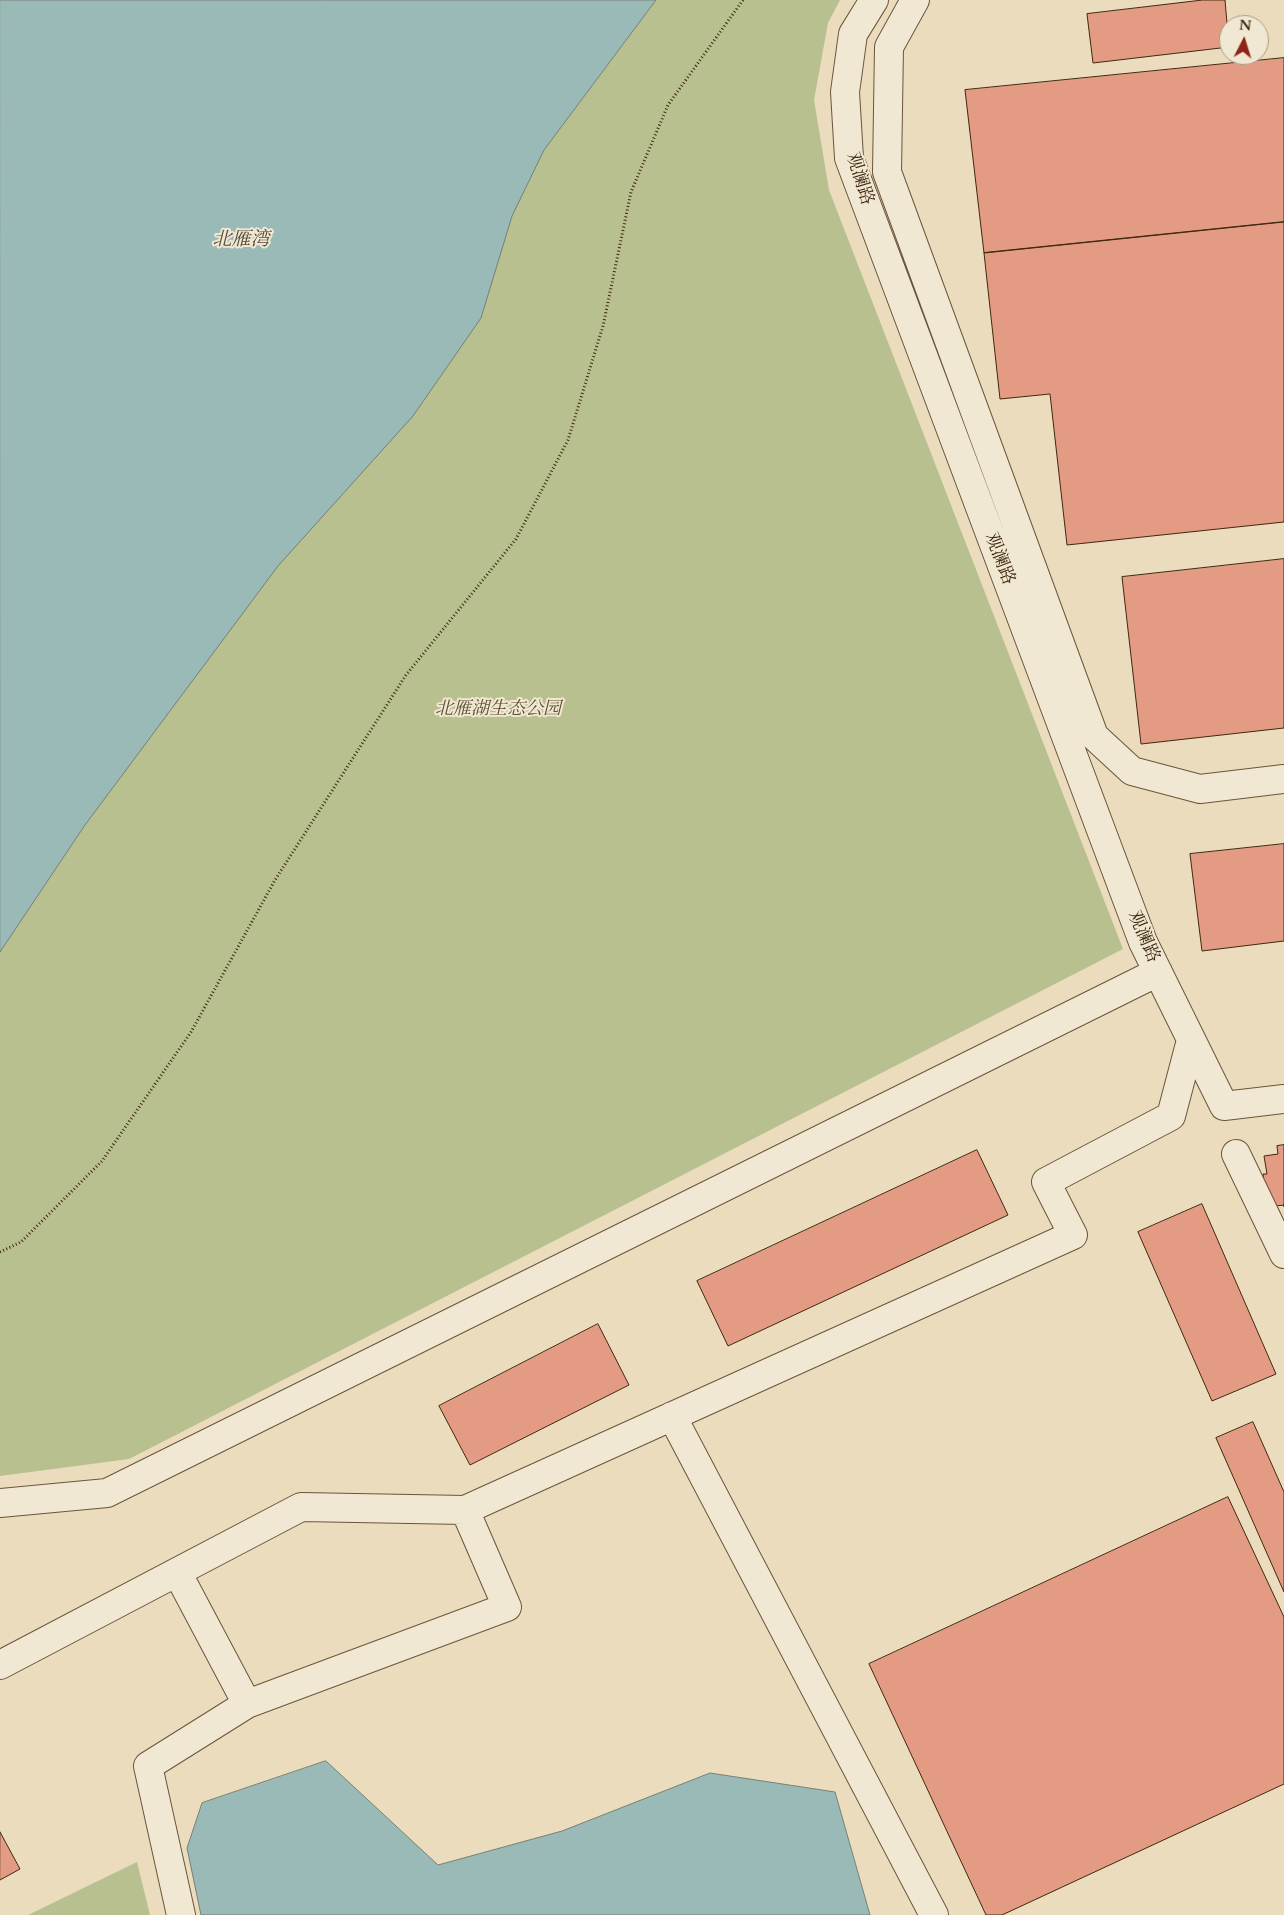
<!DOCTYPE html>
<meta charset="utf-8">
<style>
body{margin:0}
#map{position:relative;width:1284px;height:1915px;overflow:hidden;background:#eadcbc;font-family:Cardo,serif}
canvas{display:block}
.north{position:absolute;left:1219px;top:15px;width:50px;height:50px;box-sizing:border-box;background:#f1e8d3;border:1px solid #aa9b85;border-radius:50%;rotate:5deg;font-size:14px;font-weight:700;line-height:20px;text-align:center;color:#402810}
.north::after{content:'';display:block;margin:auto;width:18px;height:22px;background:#8f2418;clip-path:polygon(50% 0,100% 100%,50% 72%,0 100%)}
</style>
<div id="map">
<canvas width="1284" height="1915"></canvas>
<div class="north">N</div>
</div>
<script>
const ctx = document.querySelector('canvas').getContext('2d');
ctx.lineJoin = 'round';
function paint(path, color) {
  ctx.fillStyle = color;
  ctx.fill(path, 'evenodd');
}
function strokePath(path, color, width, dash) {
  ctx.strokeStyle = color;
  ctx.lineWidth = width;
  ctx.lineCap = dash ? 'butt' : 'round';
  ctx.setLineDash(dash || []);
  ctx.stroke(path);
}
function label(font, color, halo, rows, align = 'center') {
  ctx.font = font + ' Cardo,"Noto Serif SC",serif';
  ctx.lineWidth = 4;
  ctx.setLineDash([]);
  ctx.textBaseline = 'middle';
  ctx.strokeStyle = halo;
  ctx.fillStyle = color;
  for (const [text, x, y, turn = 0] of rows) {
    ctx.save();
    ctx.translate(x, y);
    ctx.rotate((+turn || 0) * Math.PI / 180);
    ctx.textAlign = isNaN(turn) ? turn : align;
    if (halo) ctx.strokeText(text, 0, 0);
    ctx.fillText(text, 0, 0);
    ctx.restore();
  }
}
paint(new Path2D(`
 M0,0H840L828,23L814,100L829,190L1123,949L129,1459L0,1476Z
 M137,1862L150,1915H28Z`), '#b8c08f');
const water = new Path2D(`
 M0,0H656L544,150L512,216L481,318L413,416L278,566L85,825L0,952Z
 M326,1761L438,1865L562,1831L710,1773L835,1792L870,1915H201L187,1848L202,1803Z`);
paint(water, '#9abab8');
strokePath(water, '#768075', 1);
const building = new Path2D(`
 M1203,0H1225L1229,47L1093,63L1087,14Z
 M1284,58V222L984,253L965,90Z
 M1284,222V522L1067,545L1050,394L1000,399L984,253Z
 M1284,559V728L1141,744L1122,577Z
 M1284,844V941L1202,951L1190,854Z
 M1284,1145V1207V1205L1267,1207L1263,1174H1267L1264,1156L1278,1154L1277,1146Z
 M977,1150L1008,1215L728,1346L697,1281Z
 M1202,1204L1276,1374L1212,1401L1138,1232Z
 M598,1324L629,1385L470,1465L439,1406Z
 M1253,1422L1284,1492V1592L1216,1438Z
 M1228,1497L1284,1617V1784L1002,1915H986L869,1664Z
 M0,1832L20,1869L0,1880Z`);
paint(building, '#e39c83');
strokePath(building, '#402810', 1);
const minor = new Path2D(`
 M874,0L853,34L845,92L849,158L1143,942L1224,1106L1284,1099
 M915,0L889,47L887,172L1094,736L1132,771L1200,789L1284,779
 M1236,1154L1284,1254
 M672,1416L934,1915
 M0,1503L107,1493L1158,972
 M177,1572L247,1704L148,1766L181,1915
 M0,1665L301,1507L465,1510L1073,1235L1046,1182L1171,1116L1191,1040
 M247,1704L507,1607L465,1510`);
strokePath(minor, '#6a553b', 30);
strokePath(new Path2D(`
 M0,1252L21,1242L102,1161L191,1032L275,880L406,675L516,539L568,440L603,326L631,192L668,105L743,0`), '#402810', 3, [1, 2.5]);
strokePath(minor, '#f1e8d3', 28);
label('18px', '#402810', '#f1e8d3', [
 ["观澜路",859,179,73],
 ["观澜路",999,559,69],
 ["观澜路",1143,937,67]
]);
label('italic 18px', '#5e4e30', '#f1e8d3', [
 ["北雁湖生态公园",498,710]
]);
label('italic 19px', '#564c3a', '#f1e8d3', [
 ["北雁湾",241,241]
]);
</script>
